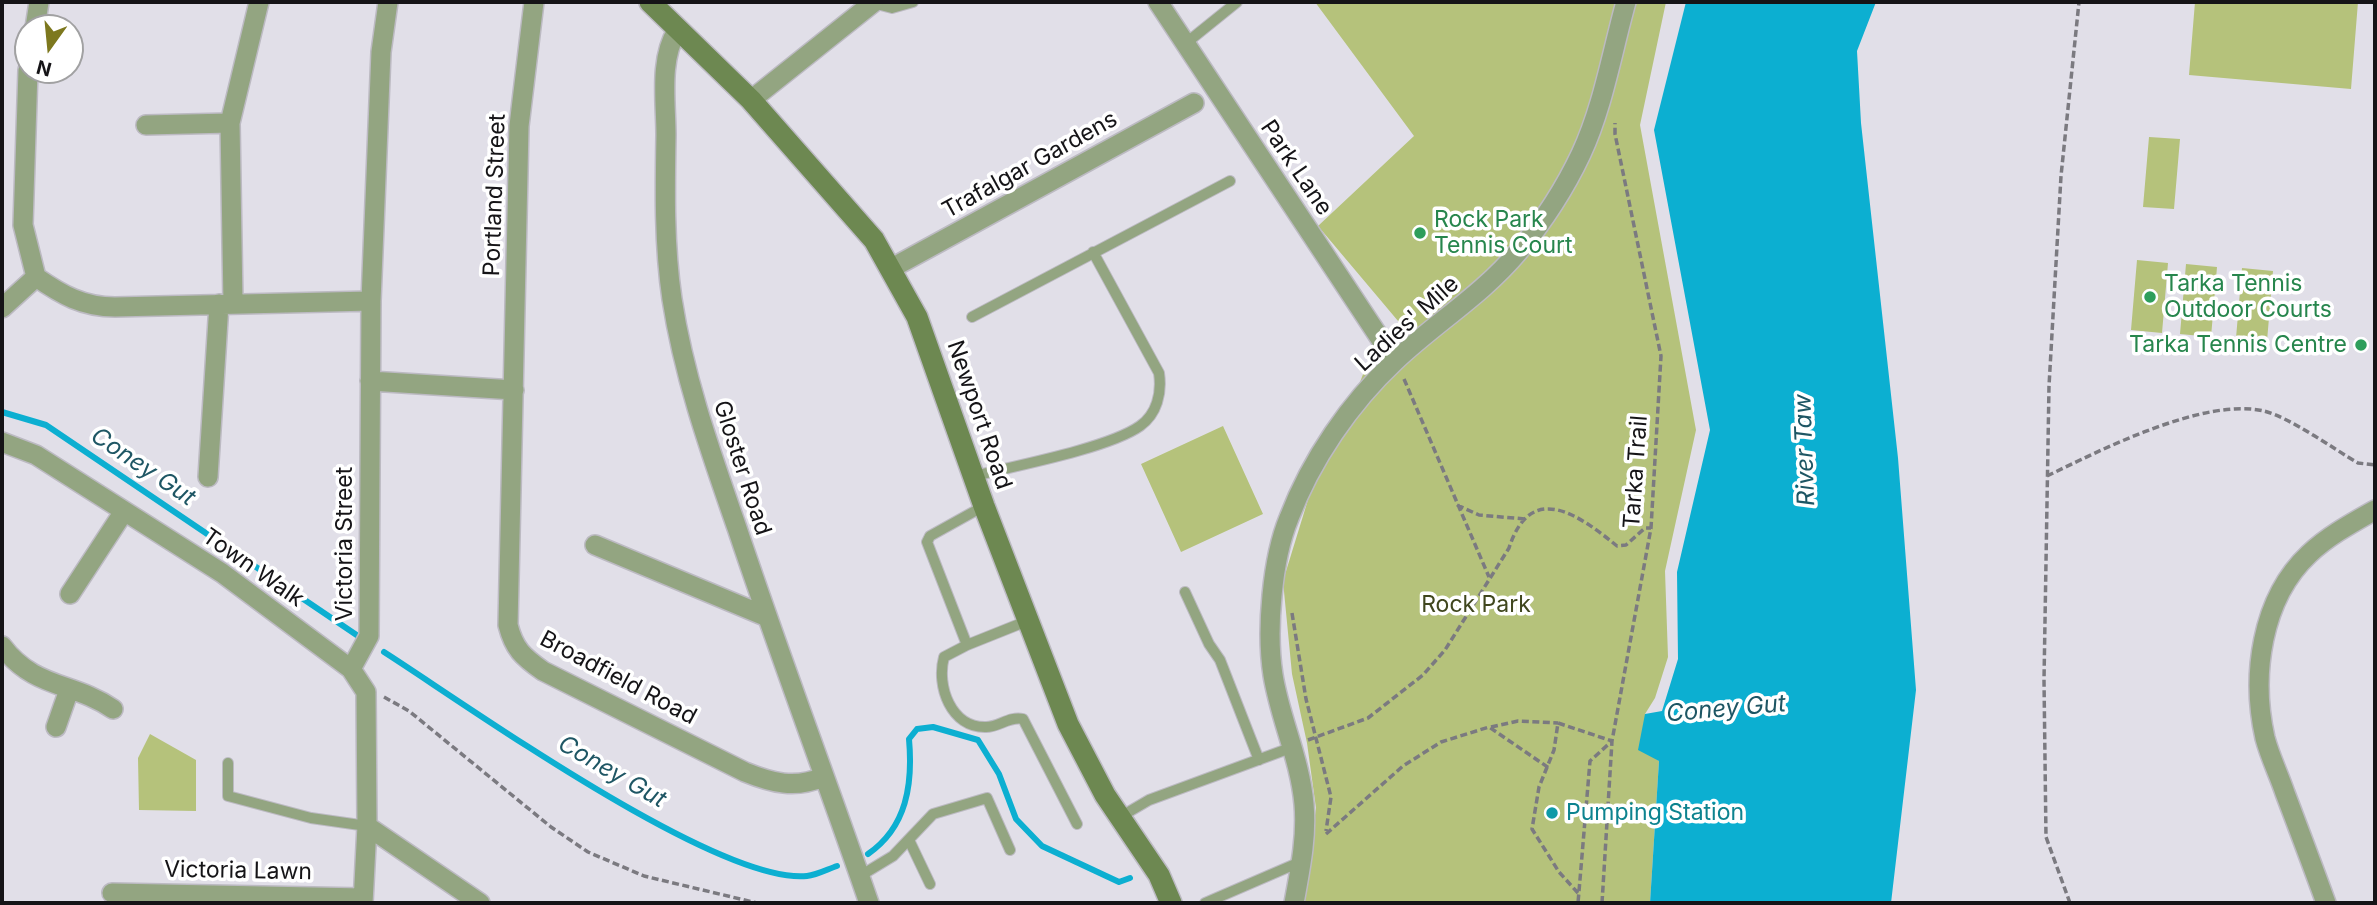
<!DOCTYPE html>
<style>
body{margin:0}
#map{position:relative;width:2377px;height:905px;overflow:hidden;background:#e1dfe8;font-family:Inter,sans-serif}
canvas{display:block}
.frame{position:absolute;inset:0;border:4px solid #151417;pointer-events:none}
.north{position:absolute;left:14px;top:14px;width:70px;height:70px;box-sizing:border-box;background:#fff;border:2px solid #a1a1a2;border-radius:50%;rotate:195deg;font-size:19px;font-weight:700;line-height:28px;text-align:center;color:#151417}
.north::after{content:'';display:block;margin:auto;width:24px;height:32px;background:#7d781e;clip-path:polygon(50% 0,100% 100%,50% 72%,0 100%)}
</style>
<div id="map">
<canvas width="2377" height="905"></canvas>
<div class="frame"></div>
<div class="north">N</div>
</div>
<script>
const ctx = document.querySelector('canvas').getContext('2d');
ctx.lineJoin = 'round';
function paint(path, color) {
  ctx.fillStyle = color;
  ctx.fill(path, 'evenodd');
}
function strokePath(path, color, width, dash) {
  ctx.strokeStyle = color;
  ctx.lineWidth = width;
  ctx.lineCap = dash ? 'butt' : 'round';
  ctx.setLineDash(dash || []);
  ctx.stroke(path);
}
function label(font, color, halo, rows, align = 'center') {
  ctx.font = font + ' Inter,sans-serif';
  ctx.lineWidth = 7;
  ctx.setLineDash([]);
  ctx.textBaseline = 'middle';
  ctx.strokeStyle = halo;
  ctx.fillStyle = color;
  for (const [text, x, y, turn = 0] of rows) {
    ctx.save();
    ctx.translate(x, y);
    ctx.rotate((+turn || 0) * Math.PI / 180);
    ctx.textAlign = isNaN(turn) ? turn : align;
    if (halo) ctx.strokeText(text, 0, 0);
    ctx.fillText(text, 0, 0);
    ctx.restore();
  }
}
paint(new Path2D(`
 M1315,2H1666L1640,125L1696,430L1665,571L1668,657L1655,698L1645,714L1655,758L1659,761L1650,903H1303L1316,808L1307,743L1292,674L1283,581L1311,490L1344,423L1369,359L1409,334L1318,226L1414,136Z
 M2195,2H2358L2351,89L2189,75Z
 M2149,137L2180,139L2174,209L2143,207Z
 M2137,260L2168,263L2162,333L2131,330Z
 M2186,264L2217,267L2211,337L2180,334Z
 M2242,268L2273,271L2267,341L2236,338Z
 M1223,426L1263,514L1181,552L1141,464Z
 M150,734L196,760V811L139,810L138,758Z`), '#b5c27b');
paint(new Path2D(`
 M1686,2H1876L1857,51L1861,123L1898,458L1916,690L1891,903H1650L1659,761L1638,750L1645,714L1662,711L1678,659L1677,572L1710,430L1654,130Z`), '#0cafd1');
strokePath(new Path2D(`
 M2,412L46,425L361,638
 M384,652C467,705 718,885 807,876C817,875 828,869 837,866
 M868,854C907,827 913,784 909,739L917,729L933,727L978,740L999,774L1016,819L1042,846L1119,882L1130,878`), '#0cafd1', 6);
const lane = new Path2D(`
 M873,3L892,8L913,2
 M1185,44L1237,2
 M972,317L1230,181
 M974,476C1015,466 1109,448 1140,426C1157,414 1162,393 1159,373L1093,252
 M984,506L930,536L927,542L967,645L1027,621
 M1185,592L1209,644L1220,660L1259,760
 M967,645L944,657C936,686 951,728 986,727C999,727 1009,716 1023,719L1077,824
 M228,763V796L311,818L367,826
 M1120,817L1149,800L1293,747
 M909,840L930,884
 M860,876L893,856L933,814L987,798L1010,850
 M1205,903L1300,862`);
const street = new Path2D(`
 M534,2L519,126L508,625C514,649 523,657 543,671L745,772C772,783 795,789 823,777
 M1158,2L1395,361
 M35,28L39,2
 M677,31C659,59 666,103 666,135C665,189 664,245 672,299C684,378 711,453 737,528C779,654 826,778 869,903
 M28,70L23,225L36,277C62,295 83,307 115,307L371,301
 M751,100L874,2
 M146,125L230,123
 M890,269L1194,103
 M233,303L230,123L259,2
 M2,308L36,277
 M370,381L514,390
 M2,442L36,455L222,573L351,669
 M208,477L219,304
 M595,545L765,616
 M70,594L123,513
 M2,646C34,689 74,682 113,709
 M56,727L69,690
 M367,826L480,903
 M112,893L363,898
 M363,903L367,826L366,692L351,669L369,636L371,301L381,52L388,2
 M1294,903C1300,870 1307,837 1304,804C1300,759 1280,719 1273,675C1266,631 1272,559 1289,518C1311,460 1350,403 1395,361C1435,323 1482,295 1518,252C1542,223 1565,188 1581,154C1603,107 1612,52 1626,2
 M2326,903C2313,867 2299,830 2285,793C2279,775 2270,757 2265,738C2251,676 2261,599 2309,554C2328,536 2352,523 2375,510`);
const secondary = new Path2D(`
 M650,2L751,100L874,240L917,317L984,506L1068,724L1105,795L1159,875L1171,903`);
strokePath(lane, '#bcbac2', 12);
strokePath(street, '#bcbac2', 22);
strokePath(secondary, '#bcbac2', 24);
strokePath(new Path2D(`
 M1404,379L1489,577
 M2047,476C2101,450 2204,397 2264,411C2289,417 2334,449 2358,463L2375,465
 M1457,505L1479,515L1525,519
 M1292,613L1306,699L1331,797L1326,831
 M384,697L409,711L551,827L588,852L644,876L757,903
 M1491,727L1518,721L1558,723
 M1308,740L1368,718L1423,675L1445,650L1509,548C1531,480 1579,515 1617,546L1626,545L1645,528H1651
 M1326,834L1403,766L1441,742L1489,727L1549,768
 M1578,893L1559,872L1532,829L1539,787L1554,750L1558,723L1612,741L1590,761L1578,903
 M1602,903L1612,741L1651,528L1661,356L1615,134V123
 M2070,903L2046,837L2044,680L2049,386L2061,176L2079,2`), '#7b7a80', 3.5, [7, 3.5]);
strokePath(lane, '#93a581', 10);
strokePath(street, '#93a581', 19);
strokePath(secondary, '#6d8851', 21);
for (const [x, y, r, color] of [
 [1420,233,7,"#2e9e5b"],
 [2150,297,7,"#2e9e5b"],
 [2361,345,7,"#2e9e5b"],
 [1552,813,7,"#0f9aa8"]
]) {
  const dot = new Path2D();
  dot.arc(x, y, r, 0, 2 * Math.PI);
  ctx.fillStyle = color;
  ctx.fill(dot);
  strokePath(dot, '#fff', 2.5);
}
label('23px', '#151417', '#fff', [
 ["Trafalgar Gardens",1030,165,-29],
 ["Park Lane",1296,168,56],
 ["Portland Street",495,195,-88],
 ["Ladies' Mile",1407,324,-42],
 ["Newport Road",979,415,71],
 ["Gloster Road",742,468,72],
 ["Tarka Trail",1636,472,-86],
 ["Victoria Street",345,544,-90],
 ["Town Walk",253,568,35],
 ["Broadfield Road",618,678,28],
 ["Victoria Lawn",238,871,1]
]);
label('23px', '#27864d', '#fff', [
 ["Rock Park",1434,220],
 ["Tennis Court",1434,246],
 ["Tarka Tennis",2164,284],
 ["Outdoor Courts",2164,310],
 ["Tarka Tennis Centre",2347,345,"right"]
], 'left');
label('23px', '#40471e', '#fff', [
 ["Rock Park",1476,605]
]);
label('23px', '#0d838f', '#fff', [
 ["Pumping Station",1566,813]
], 'left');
label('italic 24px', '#1e5664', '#fff', [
 ["River Taw",1805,450,-92],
 ["Coney Gut",143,467,34],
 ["Coney Gut",1726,709,-5],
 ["Coney Gut",612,772,30]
]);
</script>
